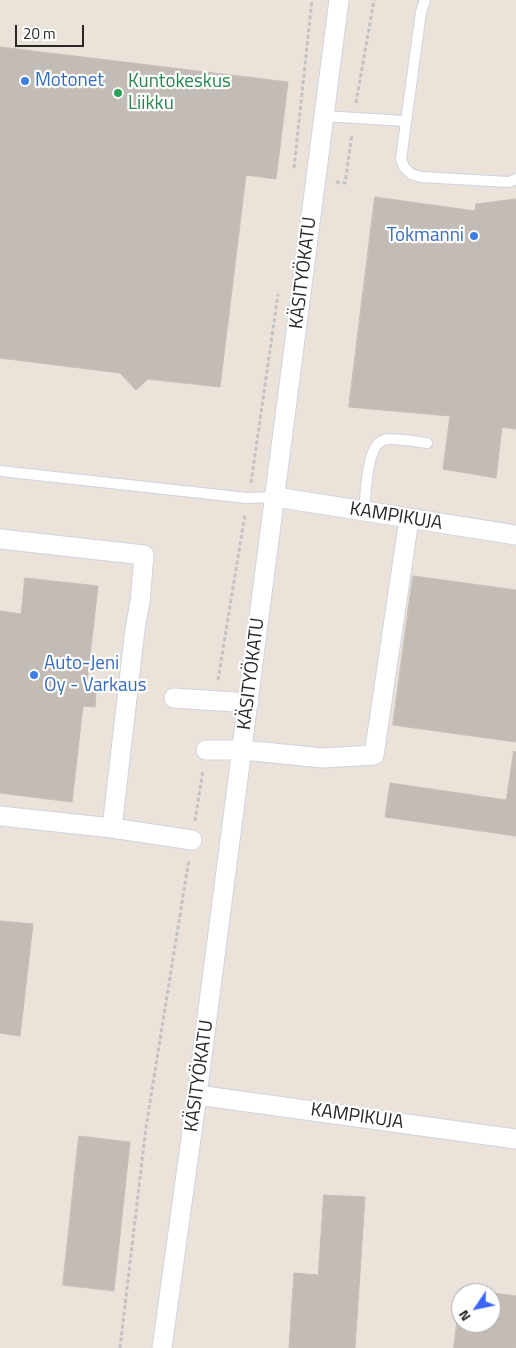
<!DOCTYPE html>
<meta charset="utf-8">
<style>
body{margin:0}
#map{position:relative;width:516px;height:1348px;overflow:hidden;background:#ebe2da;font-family:"Titillium Web",sans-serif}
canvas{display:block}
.north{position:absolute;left:451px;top:1283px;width:50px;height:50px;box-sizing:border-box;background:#fff;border:1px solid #a9a9a9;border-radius:50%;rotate:236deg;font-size:14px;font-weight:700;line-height:20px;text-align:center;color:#282828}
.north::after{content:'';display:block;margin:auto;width:18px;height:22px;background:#3a67f7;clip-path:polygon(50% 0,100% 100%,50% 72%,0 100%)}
.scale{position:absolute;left:15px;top:25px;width:69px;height:22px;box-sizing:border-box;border:2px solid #282828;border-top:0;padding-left:6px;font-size:15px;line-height:18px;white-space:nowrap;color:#282828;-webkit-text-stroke:4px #fff;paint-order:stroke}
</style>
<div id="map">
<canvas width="516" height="1348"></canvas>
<div class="north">N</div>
<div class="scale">20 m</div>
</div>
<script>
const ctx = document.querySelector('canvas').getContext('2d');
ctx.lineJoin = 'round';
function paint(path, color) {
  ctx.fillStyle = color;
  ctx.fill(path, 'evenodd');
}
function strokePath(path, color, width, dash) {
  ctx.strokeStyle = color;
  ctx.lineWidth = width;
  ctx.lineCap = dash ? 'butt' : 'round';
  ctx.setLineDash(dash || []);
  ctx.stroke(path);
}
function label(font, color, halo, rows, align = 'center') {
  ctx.font = font + ' "Titillium Web",sans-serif';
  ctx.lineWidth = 4.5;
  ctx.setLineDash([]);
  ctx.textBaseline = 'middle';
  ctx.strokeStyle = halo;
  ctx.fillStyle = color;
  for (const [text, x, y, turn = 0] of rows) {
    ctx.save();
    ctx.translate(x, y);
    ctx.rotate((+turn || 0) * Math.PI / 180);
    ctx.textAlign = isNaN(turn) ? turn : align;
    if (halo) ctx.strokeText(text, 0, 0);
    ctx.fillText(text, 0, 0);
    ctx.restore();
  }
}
const building = new Path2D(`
 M0,47L288,82L276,179L246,175L220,387L148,379L136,390L120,373L0,358Z
 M375,197L475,211L476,204L516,199V429L502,427L496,478L443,469L450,416L349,407Z
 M413,576L516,590V742L393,725Z
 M25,578L98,586L86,690L96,692L95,707L83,706L72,802L0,793V611L21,614Z
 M514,751L516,752V836L385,817L390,783L506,800Z
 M0,921L33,924L20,1036L0,1033Z
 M79,1136L130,1142L114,1291L63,1285Z
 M324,1195L365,1197L355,1348H289L294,1273L318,1275Z
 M461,1289L516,1296V1348H454ZM461,1293H491V1323H461Z`);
paint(building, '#c3bcb6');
strokePath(building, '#c6beb4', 1);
const service = new Path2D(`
 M425,0L421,12L401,159L404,167L411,174L421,177L509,182L516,179
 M324,116L405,121
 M0,471L247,498L276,497
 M364,511C366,494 366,445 384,440C391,437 418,442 427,443`);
const minor = new Path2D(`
 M276,497L516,535
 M0,539L144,555L140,602L135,629L112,828
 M174,698L249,703
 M206,750H243L323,758L374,755L409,519
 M0,816L112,828L192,840
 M197,1095L516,1139
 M162,1348L197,1095L339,0`);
strokePath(service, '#cfd3e1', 12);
strokePath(minor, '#cfd3e1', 21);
strokePath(new Path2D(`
 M356,103L374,0
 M294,168L312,0
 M336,182L345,183L352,134
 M251,483L278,294
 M218,680L245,514
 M195,821L203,770
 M120,1348L146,1127L189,859`), '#c3c3c3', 3, [4, 2.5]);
strokePath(service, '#fff', 10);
strokePath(minor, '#fff', 19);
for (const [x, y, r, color] of [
 [25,81,5,"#3f7fe0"],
 [118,93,5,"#2e9e5b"],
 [474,236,5,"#3f7fe0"],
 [34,675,5,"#3f7fe0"]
]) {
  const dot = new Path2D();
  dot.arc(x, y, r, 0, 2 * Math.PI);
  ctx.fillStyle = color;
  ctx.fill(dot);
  strokePath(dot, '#fff', 2);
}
label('19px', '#366cbe', '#fff', [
 ["Motonet",35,81],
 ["Tokmanni",464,236,"right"],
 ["Auto-Jeni",44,664],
 ["Oy - Varkaus",44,686]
], 'left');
label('19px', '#27864d', '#fff', [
 ["Kuntokeskus",128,82],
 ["Liikku",128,104]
], 'left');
label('19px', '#282828', '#fff', [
 ["KÄSITYÖKATU",304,273,-83],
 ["KAMPIKUJA",396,517,9],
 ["KÄSITYÖKATU",252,674,-83],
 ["KÄSITYÖKATU",200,1076,-82],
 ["KAMPIKUJA",357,1117,8]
]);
</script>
